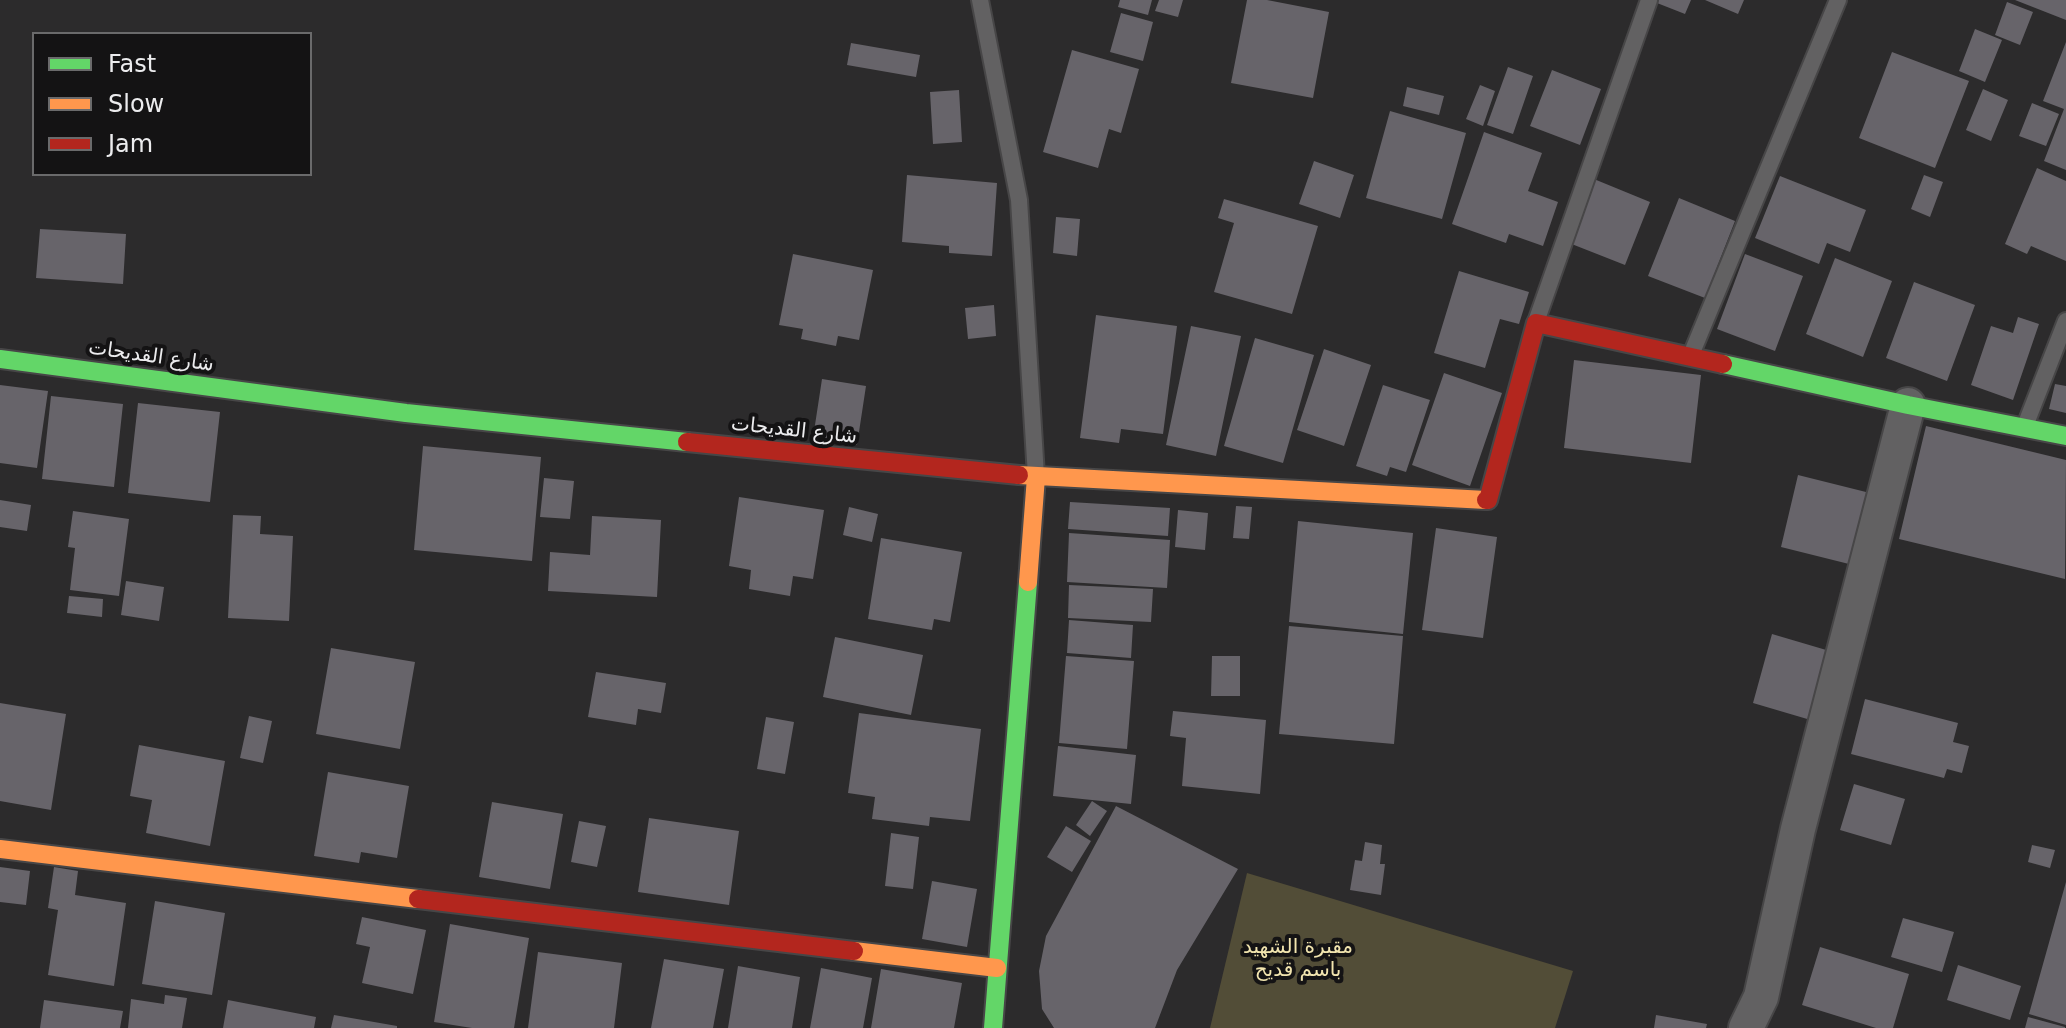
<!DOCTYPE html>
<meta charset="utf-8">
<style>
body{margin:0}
#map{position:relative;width:2066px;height:1028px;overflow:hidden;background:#2c2b2c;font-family:"DejaVu Sans",sans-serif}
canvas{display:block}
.legend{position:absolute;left:32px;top:32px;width:280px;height:144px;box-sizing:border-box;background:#141314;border:2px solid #6a6a6b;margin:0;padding:10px 14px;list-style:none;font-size:24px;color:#ececee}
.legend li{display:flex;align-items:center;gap:16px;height:40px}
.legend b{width:40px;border:2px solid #6a6a6b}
</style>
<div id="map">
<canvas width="2066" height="1028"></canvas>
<ul class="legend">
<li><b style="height:10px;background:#63d668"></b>Fast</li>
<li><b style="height:10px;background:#ff974d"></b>Slow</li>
<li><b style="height:10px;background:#b3261e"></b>Jam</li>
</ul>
</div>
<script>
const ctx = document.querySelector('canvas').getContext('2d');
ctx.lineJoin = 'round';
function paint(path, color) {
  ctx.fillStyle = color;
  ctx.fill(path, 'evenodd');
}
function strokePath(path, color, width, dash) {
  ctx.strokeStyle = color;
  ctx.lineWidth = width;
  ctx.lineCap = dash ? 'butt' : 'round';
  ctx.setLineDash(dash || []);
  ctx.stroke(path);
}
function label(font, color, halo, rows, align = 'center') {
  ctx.font = font + ' "DejaVu Sans","Noto Naskh Arabic",sans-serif';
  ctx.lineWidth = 8;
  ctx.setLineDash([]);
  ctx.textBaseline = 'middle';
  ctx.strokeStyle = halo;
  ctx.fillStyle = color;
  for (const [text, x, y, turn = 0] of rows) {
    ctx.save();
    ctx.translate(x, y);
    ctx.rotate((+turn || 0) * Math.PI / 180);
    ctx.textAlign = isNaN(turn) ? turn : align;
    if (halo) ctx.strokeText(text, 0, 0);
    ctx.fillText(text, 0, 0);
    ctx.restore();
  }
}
paint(new Path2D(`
 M1247,873L1573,971L1555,1028H1210Z`), '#524d37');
paint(new Path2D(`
 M1120,0H1152L1148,15L1118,7Z
 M1159,0H1183L1178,17L1155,11Z
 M1247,0H1267L1329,12L1313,98L1231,83Z
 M1658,0H1691L1685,14L1657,3Z
 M1705,0H1744L1738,14Z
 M2015,0H2066V20Z
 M2007,2L2033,12L2020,45L1995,35Z
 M1121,13L1153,22L1143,61L1110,52Z
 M1975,29L2002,40L1985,82L1959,71Z
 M2066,42V170L2044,161L2064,109L2043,101Z
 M851,43L920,55L916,77L847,65Z
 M1072,50L1139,69L1121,133L1109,129L1098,168L1043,152Z
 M1892,52L1969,81L1935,168L1859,138Z
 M1508,67L1533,76L1513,134L1487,125Z
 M1552,70L1601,89L1580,145L1530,126Z
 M1480,85L1495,91L1483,126L1466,119Z
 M1407,87L1444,96L1439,115L1403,106Z
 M1983,89L2008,100L1991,141L1966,130Z
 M959,90L962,142L933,144L930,92Z
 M2032,103L2059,114L2046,146L2019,136Z
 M1390,111L1466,133L1442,219L1366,198Z
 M1484,132L1542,153L1528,191L1558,202L1543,246L1509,234L1506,243L1452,224Z
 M1314,161L1354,175L1340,218L1299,204Z
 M2037,168L2066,181V261L2031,246L2027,254L2005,244Z
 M907,175L997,183L992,256L949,253V246L902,242Z
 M1924,175L1943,182L1930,217L1911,209Z
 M1780,176L1866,210L1850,252L1827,243L1819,264L1755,238Z
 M1589,177L1650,202L1625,265L1564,241Z
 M1679,198L1735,221L1705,298L1648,276Z
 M1224,199L1318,226L1292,314L1214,292L1234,223L1218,218Z
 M1056,217L1080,219L1077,256L1053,253Z
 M40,229L126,234L123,284L36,278Z
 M793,254L873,270L859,340L838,336L836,346L801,339L803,329L779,325Z
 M1745,254L1803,276L1775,351L1717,329Z
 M1835,258L1892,281L1863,357L1806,334Z
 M1459,271L1529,292L1519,324L1500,319L1485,368L1434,353Z
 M1914,282L1975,305L1947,381L1886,358Z
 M994,305L996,336L968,339L965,308Z
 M1096,315L1177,326L1163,434L1121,429L1119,443L1080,438Z
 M2018,317L2039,324L2013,400L1971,385L1991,326L2013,333Z
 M1191,326L1241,336L1216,456L1166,445Z
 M1255,338L1314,355L1283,463L1224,446Z
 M1324,349L1371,365L1344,446L1297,430Z
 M1574,360L1701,375L1691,463L1564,448Z
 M1444,373L1502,393L1470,486L1412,465Z
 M822,379L866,386L857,445L813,438Z
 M2055,384L2066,386V413L2049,409Z
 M0,385L48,391L37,468L0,463Z
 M1383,385L1430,400L1406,472L1390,467L1387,476L1356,466Z
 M51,396L123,404L114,487L42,479Z
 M138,403L220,412L210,502L128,493Z
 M1926,426L2066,460L2065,579L1899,539Z
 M423,446L541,457L532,561L414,550Z
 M1798,475L1874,494L1857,566L1781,547Z
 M544,478L574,481L570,519L540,517Z
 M739,497L824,510L813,579L793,576L790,596L749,589L751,570L729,566Z
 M0,500L31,505L27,531L0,527Z
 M1070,502L1170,508L1168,536L1068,529Z
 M1236,506L1252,507L1249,539L1233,538Z
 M849,507L878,514L872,542L843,535Z
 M1178,510L1208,513L1205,550L1175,547Z
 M73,511L129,519L119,596L70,590L75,548L68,547Z
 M233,515L261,516L260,534L293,536L289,621L228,618Z
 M592,516L661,520L657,597L548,591L550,552L590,555Z
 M1298,521L1413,533L1403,634L1289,622Z
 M1436,528L1497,537L1483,638L1422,630Z
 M1069,533L1170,540L1167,588L1067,582Z
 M881,538L962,552L950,622L934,619L932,630L868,619Z
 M126,581L164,587L159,621L121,615Z
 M1069,585L1153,589L1151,622L1068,618Z
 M69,596L103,599L102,617L67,613Z
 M1069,620L1133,625L1131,658L1067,653Z
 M1289,626L1403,636L1394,744L1279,734Z
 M1772,634L1833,652L1814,721L1753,703Z
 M835,637L923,655L911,715L823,697Z
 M331,648L415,662L400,749L316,734Z
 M1066,656L1134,661L1127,749L1059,743Z
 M1212,656H1240V696H1211Z
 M596,672L666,683L661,713L638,709L636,725L588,717Z
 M1865,699L1958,723L1953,742L1969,746L1962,773L1947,769L1944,778L1851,754Z
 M0,703L66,714L51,810L0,801Z
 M1173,711L1266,720L1260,794L1182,786L1186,738L1170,736Z
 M859,713L981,729L970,821L930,817L929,826L872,819L875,797L848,793Z
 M249,716L272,721L263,763L240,758Z
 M766,717L794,722L785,774L757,769Z
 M139,745L225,761L210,846L146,833L152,800L130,796Z
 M1058,746L1136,755L1131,804L1053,796Z
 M328,772L409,786L397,858L361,852L359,863L314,856Z
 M1854,784L1905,799L1891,845L1840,830Z
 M1092,801L1107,811L1090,836L1076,825Z
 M492,802L563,814L550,889L479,877Z
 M1116,806L1238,869L1177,970L1155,1028H1054L1042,1009L1039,971L1046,936Z
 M649,818L739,831L729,905L638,892Z
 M579,821L606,826L597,867L571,862Z
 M1066,826L1091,841L1072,872L1047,857Z
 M891,833L919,837L913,889L885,886Z
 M1365,842L1382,845L1380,864H1385L1381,895L1350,890L1355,860L1362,861Z
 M2032,845L2055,850L2050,868L2028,862Z
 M0,867L30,871L26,905L0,902Z
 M54,867L78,871L75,895L126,903L114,986L48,975L58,910L48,908Z
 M932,881L977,889L967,947L922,939Z
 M2066,882V1025L2029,1014Z
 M155,901L225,913L212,995L142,984Z
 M362,917L426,930L413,994L362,983L370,947L356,944Z
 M1903,918L1954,932L1942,972L1891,957Z
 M450,924L529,938L514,1028H472L434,1022Z
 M1820,947L1909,974L1893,1028H1876L1802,1005Z
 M538,952L622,963L614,1028H528Z
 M664,959L724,969L713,1028H651Z
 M1958,965L2021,986L2010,1020L1947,1000Z
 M738,966L800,977L792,1028H728Z
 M821,968L872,978L863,1028H810Z
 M881,969L962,983L954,1028H871Z
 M165,995L187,998L182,1028H128L131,999L164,1004Z
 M44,1000L123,1011L120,1028H40Z
 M228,1000L316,1017L314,1028H223Z
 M334,1015L397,1026V1028H331Z
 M1656,1015L1707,1024L1706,1028H1654Z
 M2028,1017L2065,1027V1028H2025Z`), '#67646a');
const lane = new Path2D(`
 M980,0L1019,200L1036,476
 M1536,322L1649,0
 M1691,355L1838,0
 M2025,426L2066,321`);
const street = new Path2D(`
 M1746,1028L1761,997L1798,829L1908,405`);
const fast = new Path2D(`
 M0,359L406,413L687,442
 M1723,364L1908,405L2066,436
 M993,1028L1028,582`);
const slow = new Path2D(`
 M1019,475L1486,500
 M1028,582L1036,477
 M0,849L418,899
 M854,951L997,968`);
const jam = new Path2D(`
 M687,442L1019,475
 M1486,500H1488L1536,323L1723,364
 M418,899L854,951`);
strokePath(lane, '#474647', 20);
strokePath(street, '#474647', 38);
strokePath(fast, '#474647', 22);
strokePath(slow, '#474647', 22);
strokePath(jam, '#474647', 22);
strokePath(lane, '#626162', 16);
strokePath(street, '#626162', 34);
strokePath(fast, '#63d668', 18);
strokePath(slow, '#ff974d', 18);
strokePath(jam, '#b3261e', 18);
label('20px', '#ececee', '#141314', [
 ["شارع القديحات",151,357,8],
 ["شارع القديحات",794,431,6]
]);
label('20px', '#f2e5af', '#141314', [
 ["مقبرة الشهيد",1298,948],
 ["باسم قديح",1298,971]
]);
</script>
